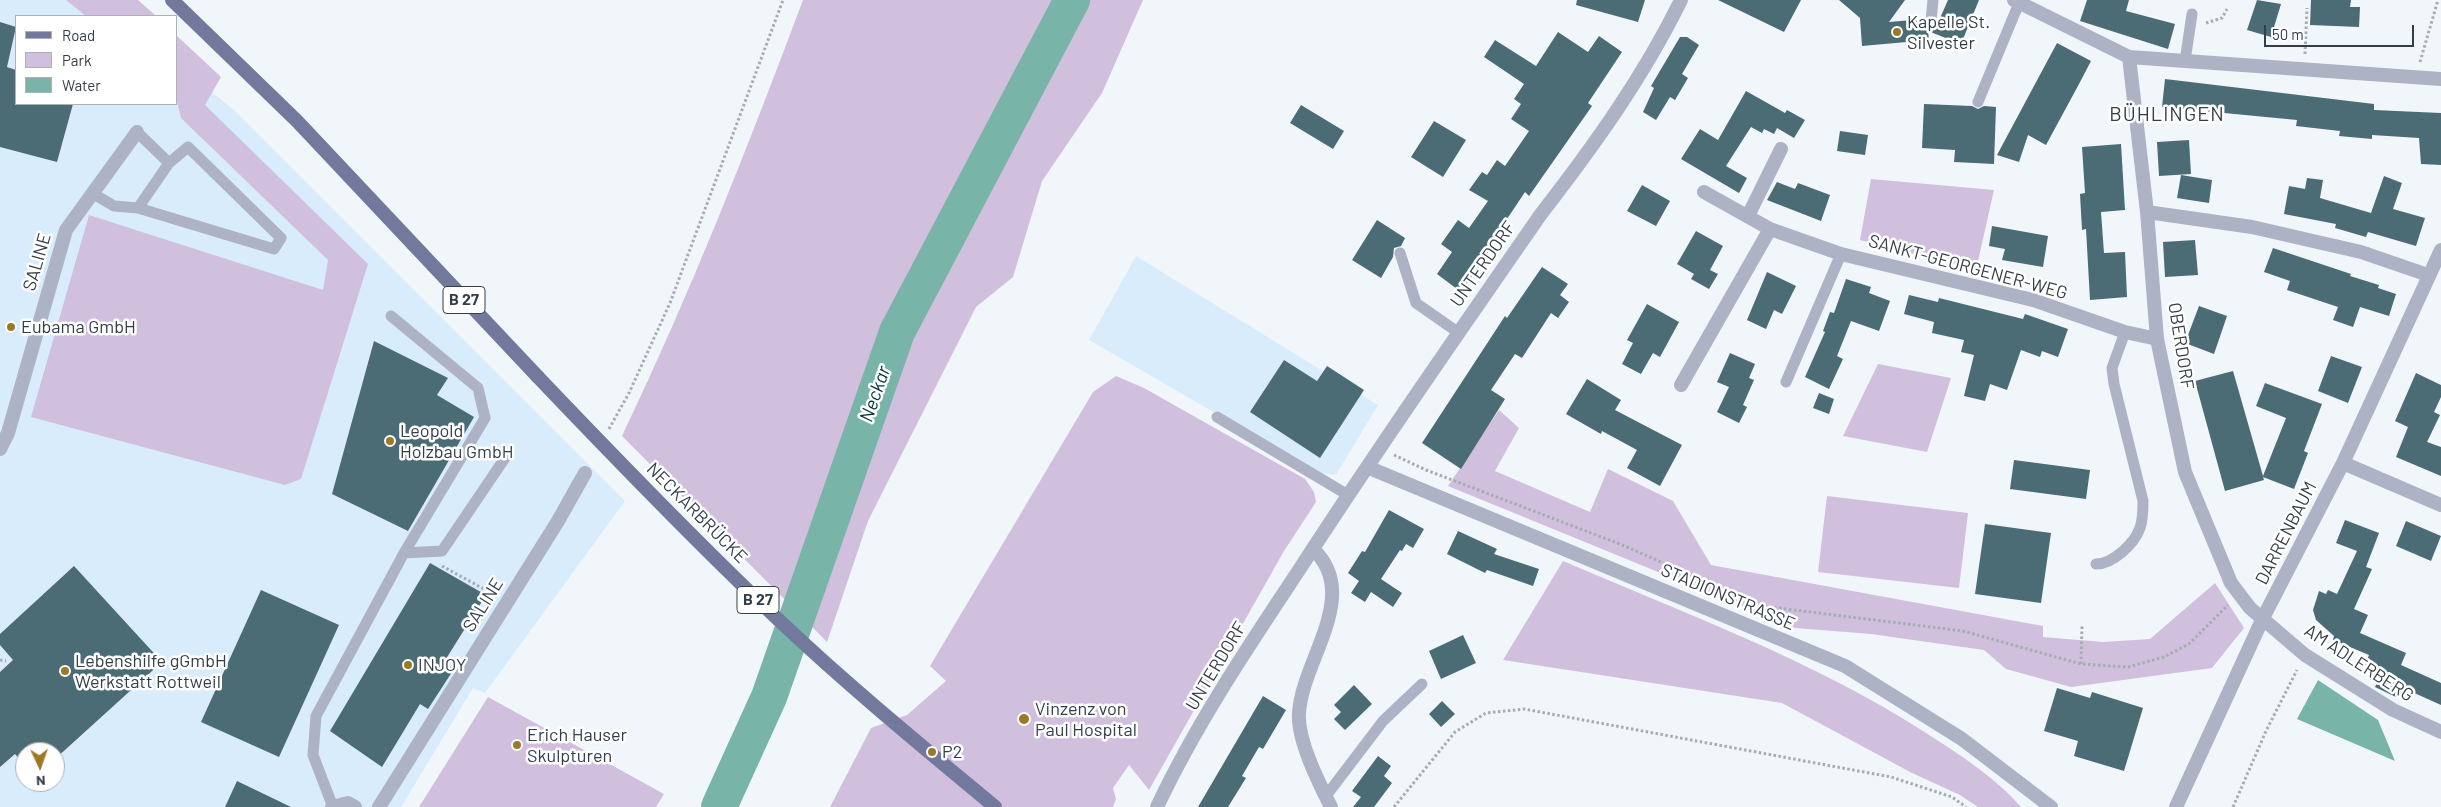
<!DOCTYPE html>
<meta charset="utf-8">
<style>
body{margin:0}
#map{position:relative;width:2441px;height:807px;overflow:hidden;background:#f1f6fa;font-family:Barlow,sans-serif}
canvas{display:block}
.legend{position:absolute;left:15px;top:15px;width:162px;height:90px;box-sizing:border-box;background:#fff;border:1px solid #aeb2b5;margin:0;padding:6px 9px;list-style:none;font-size:15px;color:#343e47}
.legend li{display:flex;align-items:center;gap:10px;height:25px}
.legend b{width:25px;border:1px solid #aeb2b5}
.north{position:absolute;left:15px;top:742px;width:50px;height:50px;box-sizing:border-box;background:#fff;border:1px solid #aeb2b5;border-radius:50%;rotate:177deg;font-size:14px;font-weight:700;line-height:20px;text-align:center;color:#343e47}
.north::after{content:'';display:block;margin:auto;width:18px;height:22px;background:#9c7a25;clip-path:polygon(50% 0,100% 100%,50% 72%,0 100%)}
.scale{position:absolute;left:2264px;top:25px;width:150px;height:22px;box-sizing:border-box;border:2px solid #343e47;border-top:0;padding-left:6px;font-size:15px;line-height:18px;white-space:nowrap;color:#343e47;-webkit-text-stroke:4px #fff;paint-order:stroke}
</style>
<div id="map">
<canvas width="2441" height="807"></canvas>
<ul class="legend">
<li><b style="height:6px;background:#73799c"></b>Road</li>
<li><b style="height:14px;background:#d0c0de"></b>Park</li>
<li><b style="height:14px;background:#79b4a9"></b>Water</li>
</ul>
<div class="north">N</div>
<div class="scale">50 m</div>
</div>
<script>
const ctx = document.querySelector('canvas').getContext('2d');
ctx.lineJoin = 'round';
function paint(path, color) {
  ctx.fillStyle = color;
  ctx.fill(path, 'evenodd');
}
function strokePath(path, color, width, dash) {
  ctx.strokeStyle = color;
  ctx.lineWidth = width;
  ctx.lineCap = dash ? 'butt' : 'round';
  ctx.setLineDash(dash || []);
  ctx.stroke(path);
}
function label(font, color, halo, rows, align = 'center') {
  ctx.font = font + ' Barlow,sans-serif';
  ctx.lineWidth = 5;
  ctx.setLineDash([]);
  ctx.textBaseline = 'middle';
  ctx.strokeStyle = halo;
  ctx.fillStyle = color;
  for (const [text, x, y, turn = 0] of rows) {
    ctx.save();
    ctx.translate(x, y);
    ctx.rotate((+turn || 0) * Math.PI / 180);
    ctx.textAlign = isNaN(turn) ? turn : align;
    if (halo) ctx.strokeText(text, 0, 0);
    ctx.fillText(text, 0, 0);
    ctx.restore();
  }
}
paint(new Path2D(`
 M0,0H97L117,16H16V104H176V64L233,109L625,501L485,693L473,688L401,807H0ZM25,752H55V782H25Z
 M1136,256L1378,405L1336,475L1319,473L1089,340Z`), '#d9ecfc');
paint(new Path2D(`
 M66,0H138L156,16H86Z
 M803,0H1143L1102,93L1042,181L1013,277L976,307L868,521L827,642L622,436C690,294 748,147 803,0Z
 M176,35L221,77L205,105L368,264L301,479L285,485L31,417L89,215L323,290L328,260L181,118L176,97Z
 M1871,179L1994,190L1976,270L1860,240Z
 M1878,364L1951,378L1927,452L1843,436Z
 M1116,376L1144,388L1305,479L1314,492L1316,502L1284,551L1149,790L1129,765L1113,788L1116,799L1113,807H830L871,728L907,715L946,681L930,666L1093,392Z
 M1499,410L1519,428L1495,471L1590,512L1608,469L1673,501L1711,565L2043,626V637L2103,642L2150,639L2215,583L2244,628L2212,668L2071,687L2006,669L1984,650L1871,634L1795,628L1448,486Z
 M1827,496L1968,513L1959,588L1818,572Z
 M1563,561C1686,614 1813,660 1926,733C1959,754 1995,777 2021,807H1978L1960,795L1912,773L1782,703L1503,660Z
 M488,697L664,794L656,807H419Z`), '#d0c0de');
paint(new Path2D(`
 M2318,680L2378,720L2395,761L2297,719Z`), '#79b4a9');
strokePath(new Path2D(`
 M719,807L769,697L897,332L1072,0`), '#79b4a9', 36);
paint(new Path2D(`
 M1577,0H1645L1638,22L1576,5Z
 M1718,0H1801L1784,32Z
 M1839,0H1905L1889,22L1924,19V25L1931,28L1937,25L1948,0H1979L1961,44L1928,31L1929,40L1862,46L1860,18Z
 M2087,0H2129L2126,11L2175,24L2168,49L2080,21Z
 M2257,0L2281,4L2271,37L2247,30Z
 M2311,0H2351L2350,7H2360L2359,27L2310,25Z
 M0,22L16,27L7,67L16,70V104H73L57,162L0,147Z
 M1558,32L1588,52L1599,36L1622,52L1588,103L1592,106L1529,196L1525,192L1491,243L1493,245L1461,292L1437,274L1452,252L1441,244L1458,220L1469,228L1488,201L1469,190L1482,172L1487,175L1497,160L1505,166L1529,131L1511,119L1521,104L1514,99L1524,84L1484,57L1495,40L1536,66Z
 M1680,37H1687L1699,45L1682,74L1688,78L1675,100L1670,97L1656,120L1643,112L1654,88L1651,86Z
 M2057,43L2091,61L2079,84L2046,145L2028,135L2019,162L1997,155Z
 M2165,79L2374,104V110L2441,113V165L2421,164L2419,138L2372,135V139L2339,136L2340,131L2296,126L2297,120L2162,107Z
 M1746,91L1785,113L1787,110L1805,120L1794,138L1777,128L1774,134L1764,129L1762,133L1751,127L1726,166L1747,178L1739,193L1681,159L1700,129L1718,140Z
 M1924,104L1972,106L1978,109L1984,106L1996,107L1994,164L1954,162L1955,150L1922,148Z
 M1301,105L1344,131L1333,149L1290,123Z
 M1434,121L1466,140L1443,177L1411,157Z
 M1840,131L1868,135L1865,155L1837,151Z
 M2189,140L2191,174L2159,176L2157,142Z
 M2121,144L2125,210L2101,212L2104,253L2125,252L2127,297L2090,300L2086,229L2082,230L2080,194L2085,193L2082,147Z
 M2181,175L2212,180L2209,203L2177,198Z
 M2384,176L2402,183L2393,209L2425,218L2416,246L2368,232L2366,237L2335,228L2336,224L2284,214L2289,186L2305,189L2307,178L2323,180L2320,198L2371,213Z
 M1777,182L1795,189L1798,183L1830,195L1821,221L1767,200Z
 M1642,185L1670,201L1656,226L1627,211Z
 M1377,220L1405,238L1401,246L1394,248L1393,257L1381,278L1352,260Z
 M1992,226L2048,236L2043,267L2002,260L2005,249L1989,246Z
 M1696,231L1723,246L1710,270L1718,274L1709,289L1691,279L1694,274L1677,264Z
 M2195,240L2198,275L2165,277L2163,242Z
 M2273,248L2351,274L2350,276L2379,285L2378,288L2396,294L2389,316L2360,307L2353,327L2333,320L2338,307L2287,290L2290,281L2264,272Z
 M1542,267L1568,284L1560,295L1569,302L1558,318L1551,313L1522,358L1515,354L1491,390L1505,399L1461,469L1422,443L1505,316L1507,318Z
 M1767,272L1796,286L1782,314L1774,310L1766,329L1747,320Z
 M1846,279L1871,287L1869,293L1890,301L1879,331L1851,321L1837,356L1843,359L1829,389L1805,377L1825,332L1823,331L1830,312L1834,313Z
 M1909,295L1938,302L1939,298L2023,319L2025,314L2068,329L2058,357L2042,351L2040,357L2021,350L2007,390L1990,384L1985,401L1964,396L1974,355L1961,352L1964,340L1932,333L1934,322L1904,314Z
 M1647,304L1679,322L1660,357L1653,353L1641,374L1622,364L1633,343L1627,340Z
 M2199,306L2227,316L2214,354L2185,343Z
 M374,341L448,378L437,395L474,417L408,531L332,494Z
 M1730,353L1755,364L1749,378L1754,380L1743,405L1747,407L1739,423L1717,412L1729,387L1717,382Z
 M2331,356L2362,367L2348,403L2318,391Z
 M1284,360L1317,381L1327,366L1364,390L1320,458L1250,412Z
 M2233,371L2263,476L2286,418L2256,406L2265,383L2322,404L2304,451L2308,453L2294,489L2263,477L2264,480L2225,491L2195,381Z
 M2416,373L2441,385V397L2434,412L2440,415L2427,442L2441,447V476L2396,457L2408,427L2395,421Z
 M1587,379L1621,400L1615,410L1682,445L1660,486L1627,468L1637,450L1602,431L1601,434L1566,414Z
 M1819,393L1834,399L1829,414L1813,408Z
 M2014,460L2090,470L2086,499L2010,489Z
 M1389,510L1424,529L1413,548L1406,544L1402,551L1400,550L1381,579L1402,593L1393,607L1371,592L1365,602L1351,593L1359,581L1348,573L1362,551L1365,552Z
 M2345,520L2379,533L2366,567L2372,569L2354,609L2368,615L2360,633L2406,653L2401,665L2441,683V705L2401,687L2396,697L2375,687L2382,673L2365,665L2369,655L2333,640L2334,636L2316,620L2313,610L2319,591L2326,594L2328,590L2337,594L2357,551L2336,543Z
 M2406,521L2441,536L2431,561L2396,546Z
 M1985,524L2051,533L2041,603L1975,594Z
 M1458,531L1497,549L1494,554L1539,569L1533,586L1487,570L1485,573L1447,554Z
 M430,563L486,595L444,662L454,669L428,709L420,704L382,767L330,731Z
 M74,566L162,662L55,759V752H25V765L15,754L0,767V672L13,660L0,645V634Z
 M261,590L339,625L279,757L201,722Z
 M1463,635L1476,663L1441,679L1429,651Z
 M1354,685L1372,704L1345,730L1334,719L1341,712L1334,705Z
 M2057,688L2090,698L2092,692L2143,708L2124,771L2074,756L2078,741L2044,731Z
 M1263,696L1286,710L1263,749L1259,747L1242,776L1246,778L1228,807H1198Z
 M1442,701L1455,714L1441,727L1429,714Z
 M1378,756L1391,766L1384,776L1392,783L1374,807H1353L1361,797L1352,791Z
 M237,781L291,807H225Z`), '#4b6c74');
strokePath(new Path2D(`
 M2206,23L2222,18L2227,9
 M2305,54L2307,8
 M2420,62L2438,0
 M609,429L629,393L670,303L783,0
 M1394,455L1426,470L1620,544L1762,606L1963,631L2081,664L2128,667L2164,657L2189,644L2228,605
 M442,566L493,594
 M0,660L6,661
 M2081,664L2082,626
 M1394,807L1455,732L1486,713L1524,709L1891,777L1952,797L1966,807
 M2233,807L2266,731L2297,670`), '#a5acb2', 3, [2.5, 2.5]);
strokePath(new Path2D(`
 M1931,21L1933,0
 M2185,61L2192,14
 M1978,102L2019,3
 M92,193L114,206L138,208L274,249L281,238L188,147L169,163L137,132
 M138,208L169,163
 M1400,253L1416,303L1459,333
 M391,316L478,388L485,418L404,553
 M1786,382L1841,254
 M1217,417L1348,495
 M2096,564C2113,564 2134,544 2140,528C2143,520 2143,510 2143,501L2114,384L2112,368L2125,332
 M1326,796L1383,721L1422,684
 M333,807L313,755L316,716L404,553L442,551L507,455`), '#aeb2c5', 11);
strokePath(new Path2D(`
 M2014,0L2129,57L2441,79
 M2129,57L2147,212L2157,339L2185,472L2231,583L2250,608L2305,655L2393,710L2441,732
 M1704,192L1770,229L1841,254L2033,300L2125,332L2157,339
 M2147,212L2252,227L2361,252L2428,275
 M1748,216L1781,149
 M1681,385L1770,229
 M0,449L8,433L66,230L137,132
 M2343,463L2441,505
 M1313,549C1362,595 1302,660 1299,713C1297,740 1319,783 1331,807
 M332,807L348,803L355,807
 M379,807L558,521L585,473
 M2176,807L2263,618L2343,463L2441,250`), '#aeb2c5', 14);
strokePath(new Path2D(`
 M1367,467L1845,666L1962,739L2051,807
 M1157,807C1196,724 1248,647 1299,570C1377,450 1459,332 1541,214C1593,147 1644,76 1681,0`), '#aeb2c5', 14);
strokePath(new Path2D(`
 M172,0L297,121L538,377`), '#73799c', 14);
strokePath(new Path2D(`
 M538,377C618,461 698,544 783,624C851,688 923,747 995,807`), '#73799c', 14);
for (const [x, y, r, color] of [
 [1897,32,5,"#9c7a25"],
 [11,327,5,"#9c7a25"],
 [390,441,5,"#9c7a25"],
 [408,665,5,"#9c7a25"],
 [65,671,5,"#9c7a25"],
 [1024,719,6,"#9c7a25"],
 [517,745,5,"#9c7a25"],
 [932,752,5,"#9c7a25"]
]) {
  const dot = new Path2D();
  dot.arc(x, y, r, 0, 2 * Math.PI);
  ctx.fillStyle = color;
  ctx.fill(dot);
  strokePath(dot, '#fff', 2);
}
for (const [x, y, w] of [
 [464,300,42],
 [758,600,42]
]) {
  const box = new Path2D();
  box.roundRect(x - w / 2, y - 13.5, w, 27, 4);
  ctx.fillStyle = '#fff';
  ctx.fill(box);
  strokePath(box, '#343e47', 1);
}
label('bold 16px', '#343e47', null, [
 ["B 27",464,300],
 ["B 27",758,600]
]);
label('18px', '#343e47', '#fff', [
 ["Kapelle St.",1907,22],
 ["Silvester",1907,43],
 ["Eubama GmbH",21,327],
 ["Leopold",400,431],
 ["Holzbau GmbH",400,452],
 ["Lebenshilfe gGmbH",75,661],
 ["Werkstatt Rottweil",75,682],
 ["INJOY",418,665],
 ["Vinzenz von",1035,709],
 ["Paul Hospital",1035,730],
 ["Erich Hauser",527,735],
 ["Skulpturen",527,756],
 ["P2",942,752]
], 'left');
label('18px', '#343e47', '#fff', [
 ["SALINE",37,262,-74],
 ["UNTERDORF",1483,264,-55],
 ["SANKT-GEORGENER-WEG",1968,267,15],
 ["OBERDORF",2181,346,81],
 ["NECKARBRÜCKE",697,513,45],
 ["DARRENBAUM",2286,533,-63],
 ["STADIONSTRASSE",1728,597,23],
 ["SALINE",483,605,-58],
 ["AM ADLERBERG",2359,663,33],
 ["UNTERDORF",1216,666,-59]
]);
label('italic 19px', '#003730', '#fff', [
 ["Neckar",875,394,-71]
]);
ctx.letterSpacing = '1px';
label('20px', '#343e47', '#fff', [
 ["BÜHLINGEN",2167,114]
]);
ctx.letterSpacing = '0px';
</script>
